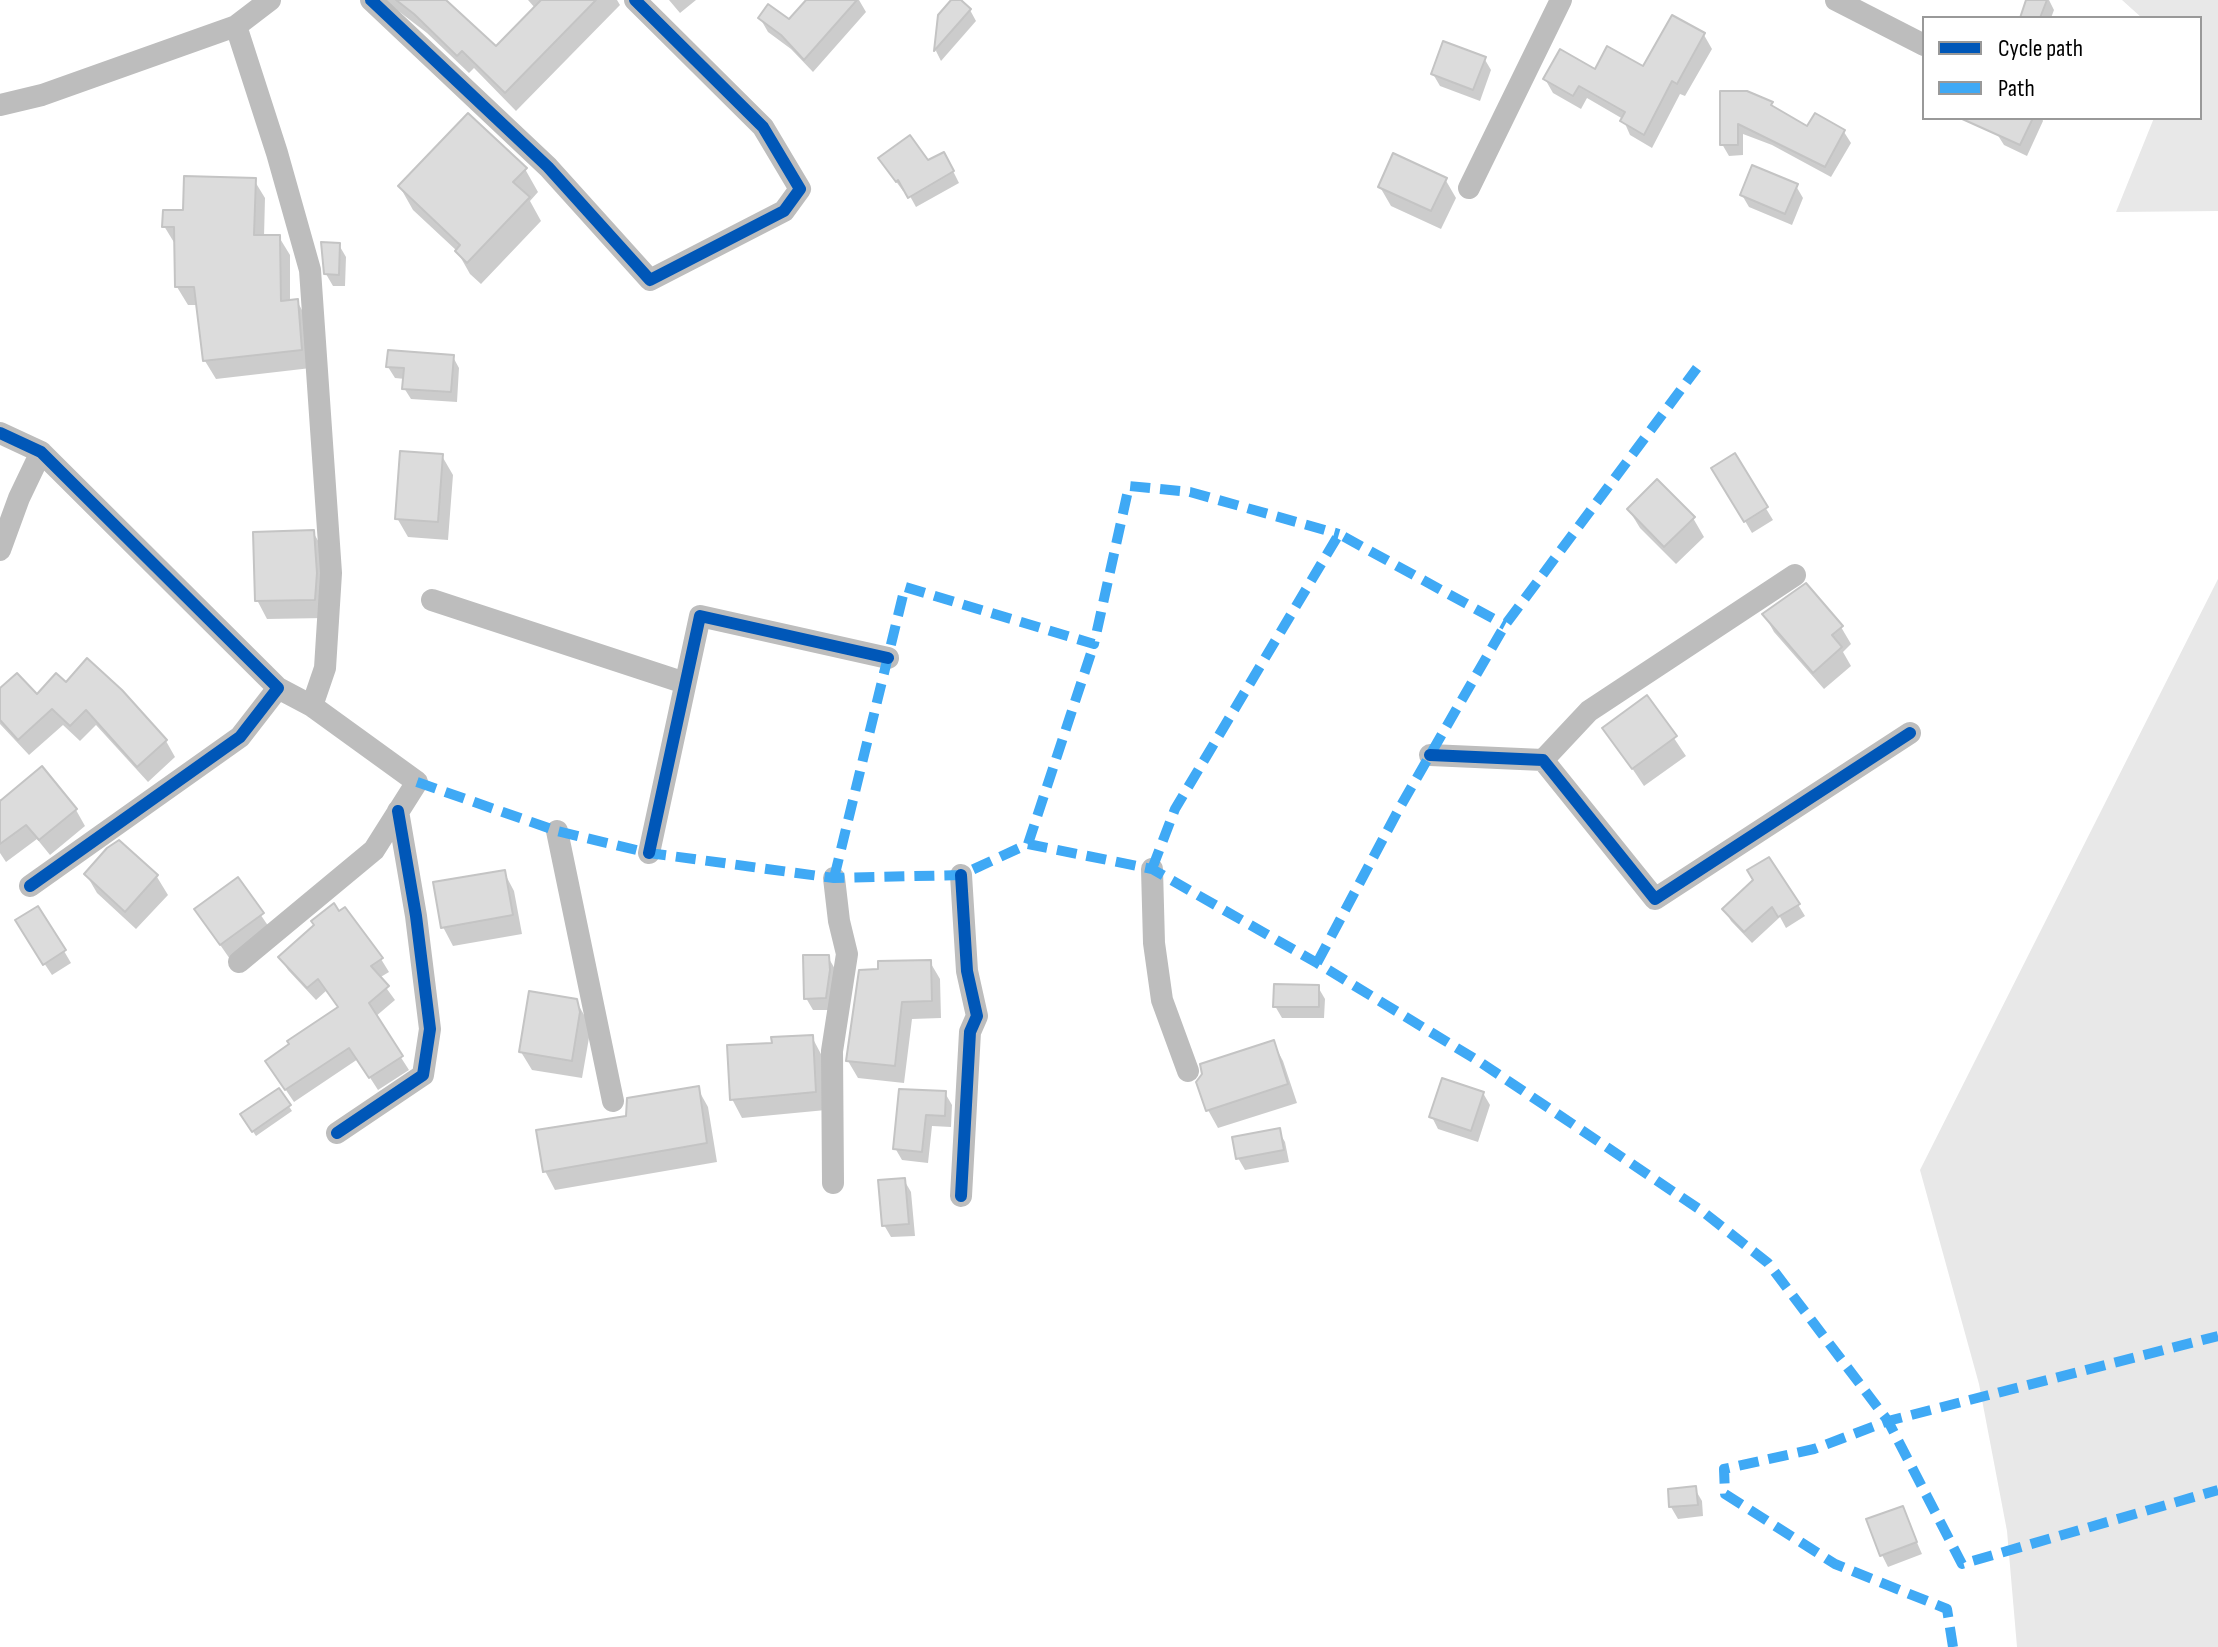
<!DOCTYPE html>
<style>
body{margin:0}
#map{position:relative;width:2218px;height:1647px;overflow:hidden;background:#fff;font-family:"Sofia Sans Condensed",sans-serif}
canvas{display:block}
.legend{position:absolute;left:1922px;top:16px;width:280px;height:104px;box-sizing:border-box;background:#fff;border:2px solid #999;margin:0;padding:10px 14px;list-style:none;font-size:24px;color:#000}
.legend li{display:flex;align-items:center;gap:16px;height:40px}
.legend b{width:40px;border:2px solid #999}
</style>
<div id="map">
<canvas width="2218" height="1647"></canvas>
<ul class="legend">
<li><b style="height:10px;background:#0057b8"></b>Cycle path</li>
<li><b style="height:10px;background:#3fa9f5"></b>Path</li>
</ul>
</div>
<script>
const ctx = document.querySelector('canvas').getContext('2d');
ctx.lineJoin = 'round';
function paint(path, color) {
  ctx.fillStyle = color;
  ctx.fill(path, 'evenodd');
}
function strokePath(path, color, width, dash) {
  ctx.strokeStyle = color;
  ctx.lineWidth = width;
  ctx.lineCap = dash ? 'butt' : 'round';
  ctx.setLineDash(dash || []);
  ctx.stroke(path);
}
paint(new Path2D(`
 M2122,0H2218V211L2116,212L2154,118H2200V18H2142Z
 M2218,579V1647H2017L2007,1531L1979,1384L1920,1170Z`), '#e8e8e8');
paint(new Path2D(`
 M384,0H443L496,48L535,8L528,0H617L620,5L516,111L474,68L469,73L427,33Z
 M669,0H696L680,13Z
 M809,0H859L866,12L813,72L791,49L768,32L760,18L789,22Z
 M954,0H958L970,10L976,21L941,61L936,51L940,16Z
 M2028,0H2049L2054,10L2051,18H2022Z
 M1704,35L1712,49L1685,96L1680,94L1652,148L1630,135L1623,119L1587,98L1581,109L1553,93L1545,79L1595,71L1644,69Z
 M1484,58L1491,70L1480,101L1440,86L1433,74Z
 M1722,93L1771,103L1775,110L1808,129L1844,132L1851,143L1831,177L1772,145L1743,134V155L1729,156L1722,144Z
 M2009,118H2042L2043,121L2027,156L2004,145L1997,134Z
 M928,162L950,165L959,183L916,207L906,189L903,191L887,169Z
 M525,169L538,192L530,201L541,221L481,284L470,274L457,251L413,210L400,187Z
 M1445,179L1456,198L1441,229L1391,206L1380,187Z
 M254,180L265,198L264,237H279L290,255V302L297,301L307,319L311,368L216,379L205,361L198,305H188L177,287L175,244L164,226L185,212Z
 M1796,186L1803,198L1792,225L1749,207L1742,195Z
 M339,245L346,257L345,286H333L326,274Z
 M453,357L459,368L457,402L411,399L404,388L405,379L395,378L388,367Z
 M442,456L453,475L448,540L408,537L397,518Z
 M1734,456L1773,520L1752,533L1714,468Z
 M1629,510L1693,518L1704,537L1676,564L1640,528Z
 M313,532L324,551L325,618L267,619L257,600Z
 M1764,614L1841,627L1851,644L1843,652L1851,666L1824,689L1774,632Z
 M56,676L166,741L175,757L148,782L96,725L80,741L63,725L29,755L0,724V690L37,697Z
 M1647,698L1686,756L1644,786L1605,728Z
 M0,799L2,801L76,810L85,826L50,855L37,839L6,862L0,853Z
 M119,842L157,877L168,895L136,929L97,893L86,874Z
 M504,872L514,891L522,934L453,946L443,927Z
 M237,880L273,933L232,962L196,910Z
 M1786,885L1805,916L1786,928L1780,917L1752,943L1731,921L1724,909Z
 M24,933L64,951L71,963L52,975Z
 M280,957L381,959L389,972L379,978L395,1000L375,1017L409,1070L378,1090L358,1059L294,1102L275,1074L340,1008L327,990L316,1000L288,970Z
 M828,957L835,969L832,1010H813L806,998Z
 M930,962L940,979L941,1018L912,1019L904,1083L858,1078L848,1061Z
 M1318,987L1325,999L1324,1018H1282L1275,1006Z
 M576,1001L587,1020L590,1032L582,1078L532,1070L521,1052Z
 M812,1037L822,1056L826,1110L742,1118L732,1099Z
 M1273,1042L1283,1061L1297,1103L1218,1128L1208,1110L1204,1075Z
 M698,1089L708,1107L717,1162L555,1190L545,1171L628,1118Z
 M279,1091L292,1111L256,1136L242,1115Z
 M945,1093L952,1105L951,1127L932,1126L928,1163L902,1160L895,1148Z
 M1483,1093L1490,1105L1478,1142L1438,1129L1432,1117Z
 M1278,1130L1285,1142L1289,1162L1245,1170L1238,1158Z
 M904,1180L911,1192L915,1236L891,1237L884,1225Z
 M1695,1489L1702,1501L1703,1516L1678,1519L1671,1507Z
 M1902,1508L1922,1554L1888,1567L1882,1555Z`), '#0003');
const building = new Path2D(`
 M396,0H446L496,46L541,0H596L505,93L462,51L457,56L414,14Z
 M806,0H857L804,60L781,35L758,18L768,4L789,19Z
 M951,0H961L971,9L934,51L938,15Z
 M2026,0H2047L2040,18H2020Z
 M1672,15L1705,33L1677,84L1672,81L1644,135L1620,121L1625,112L1579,86L1573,96L1543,79L1560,49L1595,69L1607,46L1643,66Z
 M1443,41L1486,57L1473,90L1431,74Z
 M1720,91H1747L1773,102L1771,105L1807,126L1815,113L1845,130L1825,167L1738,124V145H1720Z
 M468,113L527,168L513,182L530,197L467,263L455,251L460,245L398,186Z
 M1960,118H2033L2020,145Z
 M910,135L928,160L944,152L954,171L908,198L898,180L896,182L878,158Z
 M1393,153L1447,178L1431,211L1378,187Z
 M1752,165L1798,184L1785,214L1740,195Z
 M184,176L256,178L254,235H280L281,301L298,299L302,350L203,361L194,287H175L174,227H162L163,210H183Z
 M321,242L340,243L339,275L324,274Z
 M388,350L454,355L451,392L402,389L404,368L386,367Z
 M400,451L443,454L438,522L395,519Z
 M1735,453L1768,507L1744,522L1711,468Z
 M1657,479L1695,517L1664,547L1627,509Z
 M314,530L317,573L315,600L255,601L253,532Z
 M1806,583L1843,626L1832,635L1842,647L1813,673L1762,614Z
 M87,658L122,690L167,740L137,767L86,710L70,726L52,709L18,740L0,720V688L17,673L37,694L56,673L66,682Z
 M1647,695L1677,736L1632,769L1602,728Z
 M42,766L77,809L39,840L26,825L0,844V801Z
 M119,840L158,875L125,912L84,874L107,848Z
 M1769,857L1800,904L1778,917L1772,907L1744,932L1722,909L1753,880L1747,870Z
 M505,870L513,915L441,928L433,882Z
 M238,877L264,913L220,945L194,909Z
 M334,903L339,911L345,907L383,958L371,966L389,986L369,1003L403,1056L369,1078L349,1048L285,1090L265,1061L289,1044L287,1041L338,1007L318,979L307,988L278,957L314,925L311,921Z
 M38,906L66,950L43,965L15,920Z
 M803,955H829L830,970L826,998L804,999Z
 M931,960L932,1001L902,1002L895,1066L846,1061L859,970L878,969V961Z
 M1274,984L1319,985V1007H1273Z
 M529,991L577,999L580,1012L572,1061L519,1052Z
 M813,1035L816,1092L730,1100L727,1045L772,1043L771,1037Z
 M1274,1040L1288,1084L1206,1111L1196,1082L1202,1074L1200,1064Z
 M1442,1078L1484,1092L1471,1131L1429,1117Z
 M699,1086L707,1143L543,1172L536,1130L626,1116L627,1098Z
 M279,1088L291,1105L252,1132L240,1114Z
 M899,1089L946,1091L945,1116L926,1115L922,1152L893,1149Z
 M1280,1128L1284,1150L1236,1159L1232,1137Z
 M905,1178L909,1224L882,1226L878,1180Z
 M1696,1486L1698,1505L1669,1507L1668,1489Z
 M1903,1506L1917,1542L1880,1556L1866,1519Z`);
paint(building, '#dcdcdc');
strokePath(building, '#c4c4c4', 2);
strokePath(new Path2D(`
 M371,0L548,167L650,280L784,211L800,189L763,127L635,0
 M1836,0L1924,45
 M236,26L277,153L310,270L331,573L325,668L312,706
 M0,105L42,95L236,26L270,0
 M1469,188L1561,0
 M0,433L41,452L278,688L240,737L30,886
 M0,550L19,498L41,452
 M432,600L685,683
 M1430,755L1543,760L1655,899L1910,733
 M1543,760L1589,711L1795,575
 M557,831L613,1101
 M649,853L700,616L888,658
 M1152,869L1154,943L1162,1000L1188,1071
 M961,875L967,971L977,1016L970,1032L961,1196
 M239,962L374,850L417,782L312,706L278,688
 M337,1133L423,1075L430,1029L416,916L398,811
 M833,1183L832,1051L847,954L839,921L834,878`), '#bdbdbd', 22);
strokePath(new Path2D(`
 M417,782L557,831L649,853L834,878L961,875L1028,844L1152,869L1317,963L1480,1062L1702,1211L1768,1263L1888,1421L1962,1564L2218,1490
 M1028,844L1094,644
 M1152,869L1175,809L1339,534L1505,625
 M834,878L905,587L1094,644L1129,486L1190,492L1339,534
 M1317,963L1400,807L1505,625L1697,368
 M1953,1647L1947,1609L1835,1564L1725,1494L1724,1469L1814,1449L1888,1421L2218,1336`), '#3fa9f5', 10, [20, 10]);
strokePath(new Path2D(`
 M371,0L548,167L650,280L784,211L800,189L763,127L635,0
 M0,433L41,452L278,688L240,737L30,886
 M1430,755L1543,760L1655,899L1910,733
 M649,853L700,616L888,658
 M961,875L967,971L977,1016L970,1032L961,1196
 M337,1133L423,1075L430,1029L416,916L398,811`), '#0057b8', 12);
</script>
